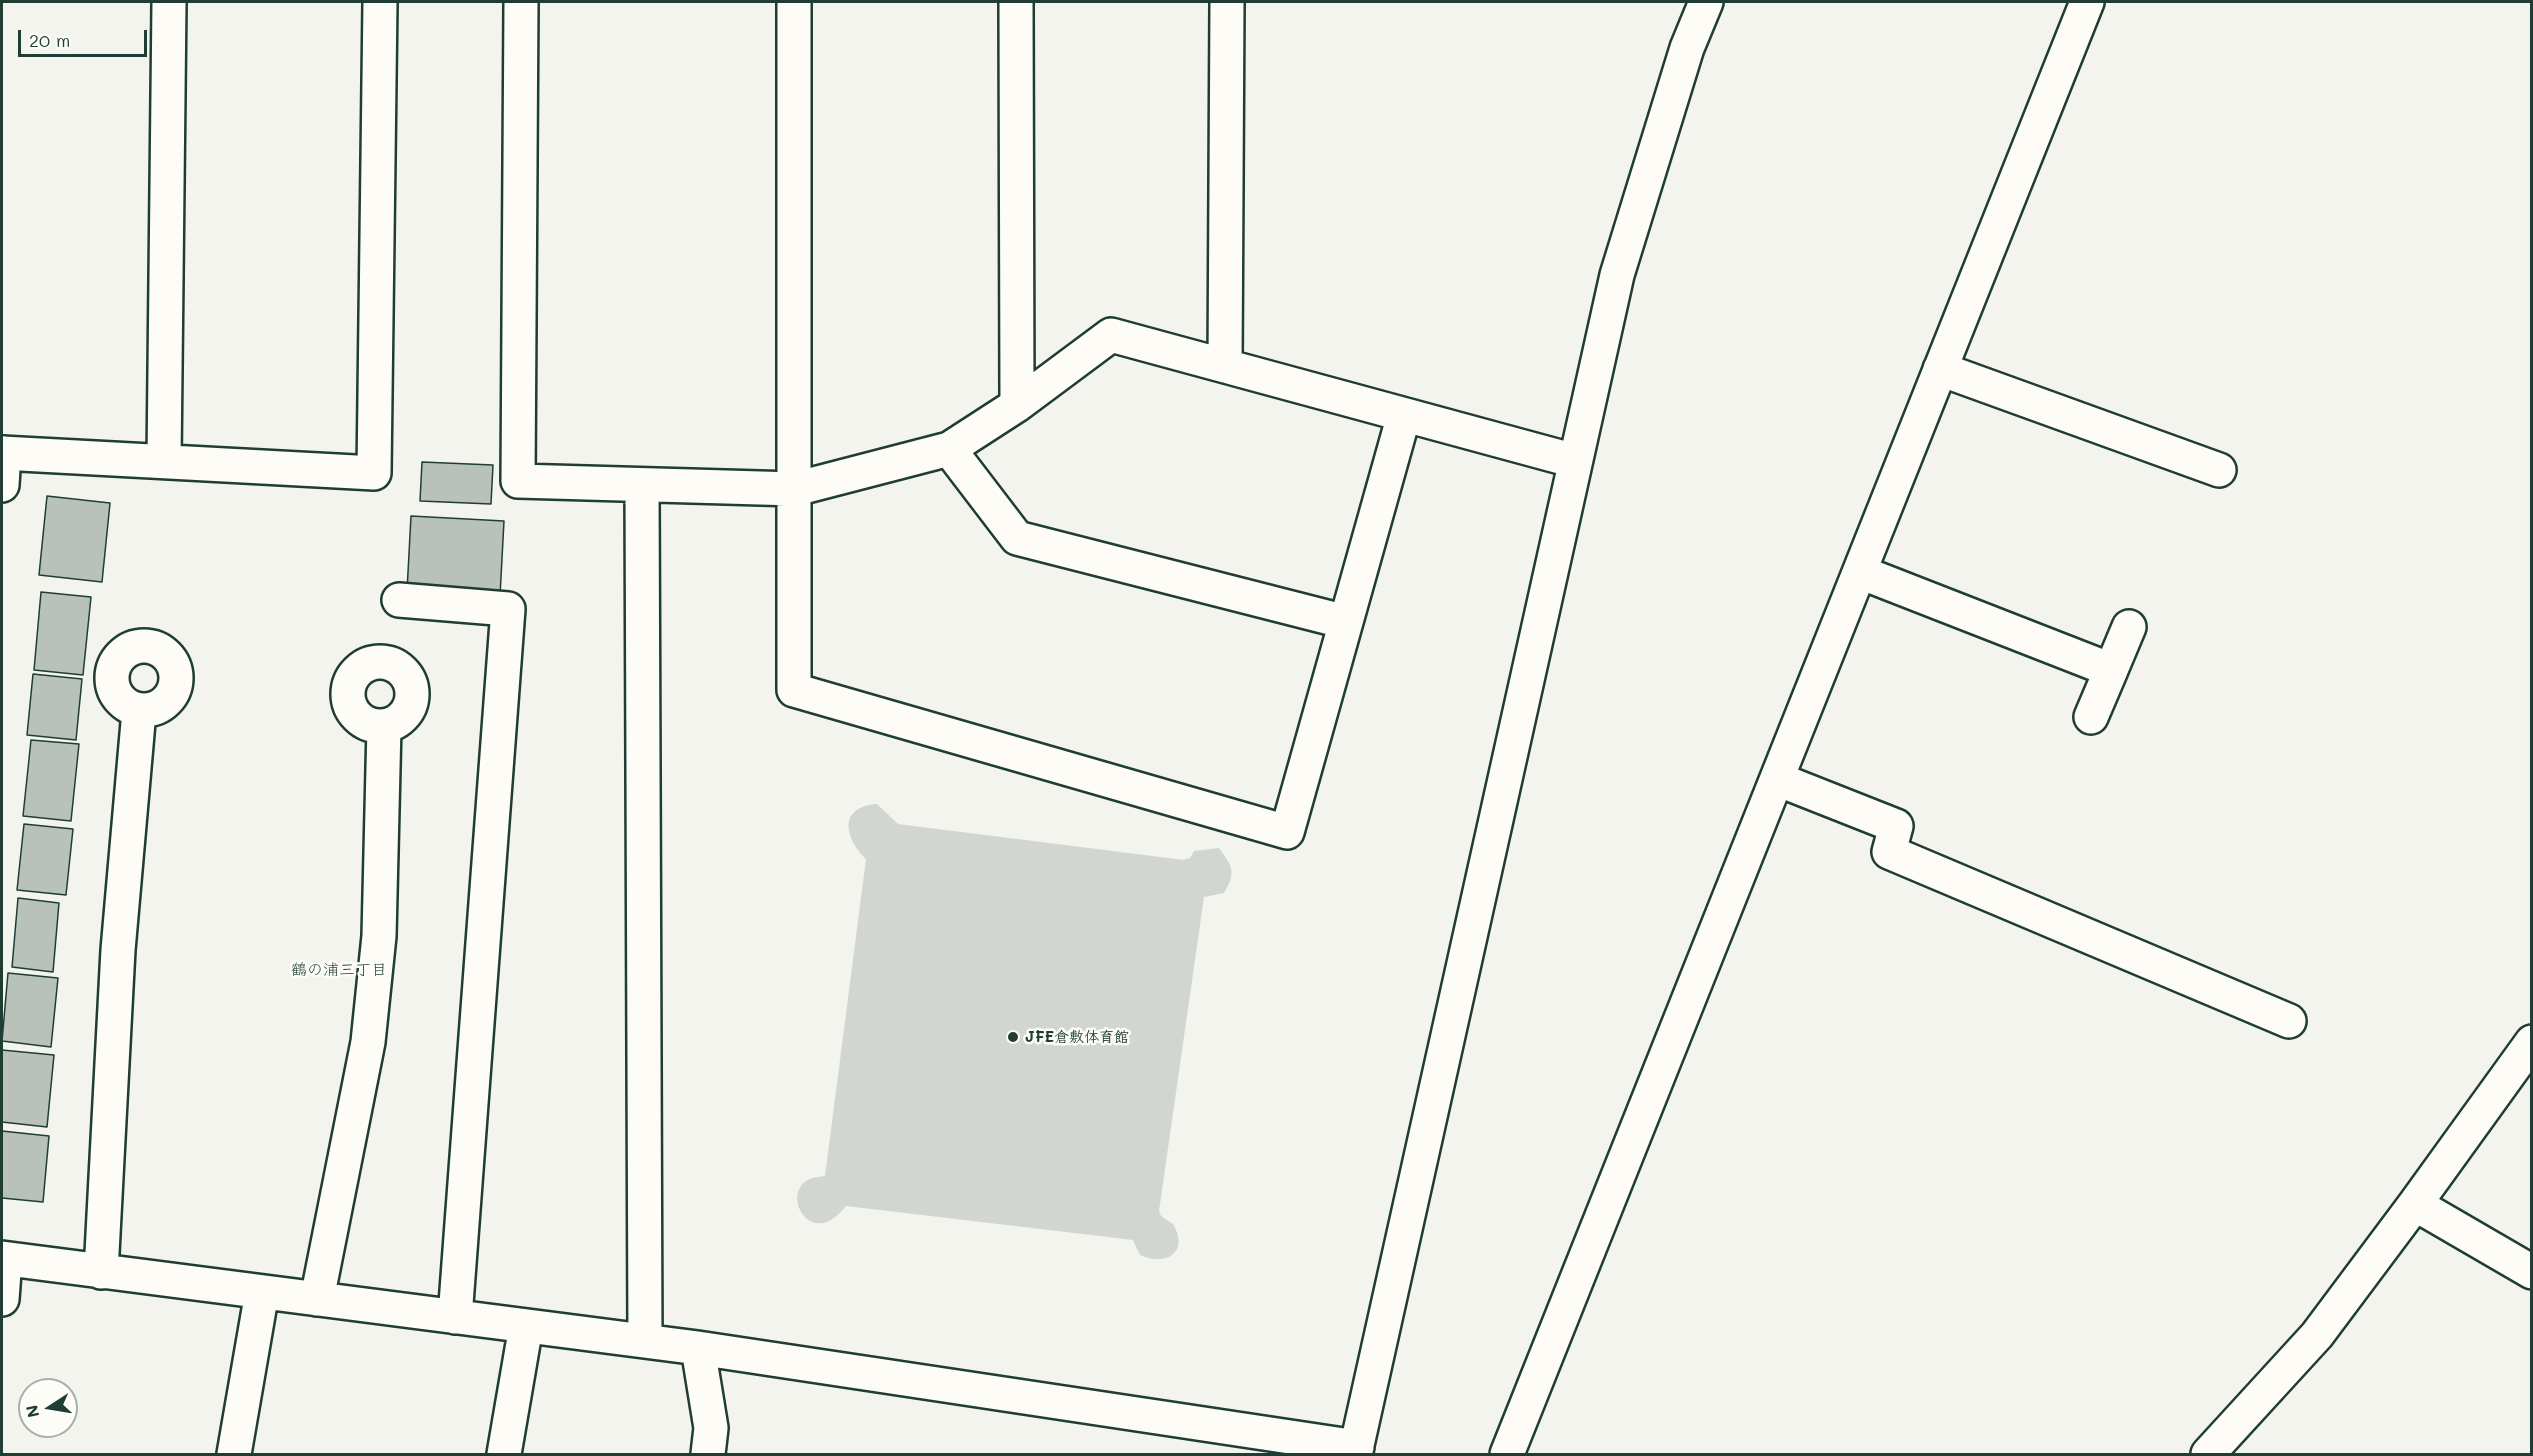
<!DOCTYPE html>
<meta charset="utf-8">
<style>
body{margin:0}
#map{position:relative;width:2533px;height:1456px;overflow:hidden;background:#f4f4ef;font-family:Mali,sans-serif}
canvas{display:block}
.frame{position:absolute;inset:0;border:3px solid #1f3d34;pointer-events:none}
.north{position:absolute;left:18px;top:1378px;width:60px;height:60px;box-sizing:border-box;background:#fdfcf7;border:2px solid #a4b0a9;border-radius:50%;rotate:258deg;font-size:16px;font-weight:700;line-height:24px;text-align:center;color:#1f3d34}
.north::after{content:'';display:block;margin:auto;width:21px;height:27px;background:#1f3d34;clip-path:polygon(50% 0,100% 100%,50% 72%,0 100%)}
.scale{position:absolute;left:18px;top:30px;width:129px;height:27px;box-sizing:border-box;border:3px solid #1f3d34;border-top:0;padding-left:8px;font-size:18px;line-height:21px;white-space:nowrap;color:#1f3d34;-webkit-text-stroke:4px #fdfcf7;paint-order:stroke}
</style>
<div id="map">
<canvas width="2533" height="1456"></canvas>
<div class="frame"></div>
<div class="north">N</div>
<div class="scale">20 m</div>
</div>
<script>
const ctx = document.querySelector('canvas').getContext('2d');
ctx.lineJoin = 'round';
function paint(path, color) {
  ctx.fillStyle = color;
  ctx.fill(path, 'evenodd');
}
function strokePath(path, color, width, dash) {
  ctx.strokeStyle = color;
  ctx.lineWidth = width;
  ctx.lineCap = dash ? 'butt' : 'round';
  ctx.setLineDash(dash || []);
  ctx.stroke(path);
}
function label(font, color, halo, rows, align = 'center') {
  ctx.font = font + ' Mali,"Klee One",sans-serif';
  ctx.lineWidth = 5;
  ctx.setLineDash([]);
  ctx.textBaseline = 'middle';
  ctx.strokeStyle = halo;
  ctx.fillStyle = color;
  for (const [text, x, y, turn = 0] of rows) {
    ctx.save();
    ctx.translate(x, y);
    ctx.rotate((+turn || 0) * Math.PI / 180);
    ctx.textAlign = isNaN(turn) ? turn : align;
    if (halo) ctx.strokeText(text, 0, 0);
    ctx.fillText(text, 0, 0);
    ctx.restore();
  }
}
paint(new Path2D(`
 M877,804L898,824L1184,860L1190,858L1194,851L1219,848C1232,866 1237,872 1224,893L1204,897L1159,1211L1161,1216L1173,1224C1190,1252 1166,1267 1140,1255L1133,1240L846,1206C810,1253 779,1191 810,1179C815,1177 820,1177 825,1176L866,859C844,837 838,807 877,804Z`), '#d1d6d1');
const building = new Path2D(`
 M422,462L493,465L491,504L420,501Z
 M47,496L110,503L102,582L39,575Z
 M411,516L504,521L500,596L407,591Z
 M41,592L91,597L83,675L34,670Z
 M33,674L82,679L76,740L27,735Z
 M31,740L79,744L71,821L23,816Z
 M24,824L73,829L66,895L17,890Z
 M18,898L59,903L53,972L12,967Z
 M8,973L58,978L51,1047L2,1041Z
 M2,1050L54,1055L47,1127L2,1122Z
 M2,1131L49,1136L43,1202L2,1198Z`);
paint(building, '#b9c1bb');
strokePath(building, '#1f3d34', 1.5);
const minor = new Path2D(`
 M521,2L518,481L795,489L949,449
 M794,2V690L1287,832L1404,415
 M1016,2L1017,405
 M1225,366L1227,2
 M1940,369L2219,470
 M2,453L374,473L380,2
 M164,461L169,2
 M2,485L4,453
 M642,485L645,1341
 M1860,572L2111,670L2091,717
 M399,600L508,609L455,1317
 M1346,622L1017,538L949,449L1017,405L1111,335L1575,461
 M112 678a32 32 0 1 1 64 0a32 32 0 1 1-64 0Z
 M348 694a32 32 0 1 1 64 0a32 32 0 1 1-64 0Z
 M2111,670L2129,627
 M1777,779L1896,826L1889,852L2289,1021
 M2415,1204L2532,1272
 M2,1258L698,1348L1357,1447
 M101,1272L118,950L139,711
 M2,1299L5,1259
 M317,1299L368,1042L379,936L384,726
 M698,1348L711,1428L708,1454
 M234,1454L262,1292
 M504,1454L526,1326
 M1355,1454L1617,275L1687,48L1706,2
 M1507,1454L2087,2
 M2208,1454L2317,1335L2415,1204L2532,1042`);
strokePath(minor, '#1f3d34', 38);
strokePath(minor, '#fdfcf7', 33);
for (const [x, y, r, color] of [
 [1013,1037,6,"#1f3d34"]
]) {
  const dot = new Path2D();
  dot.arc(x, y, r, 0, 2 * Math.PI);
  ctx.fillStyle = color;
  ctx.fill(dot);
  strokePath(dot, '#fdfcf7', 2);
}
label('bold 15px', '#1f3d34', '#fdfcf7', [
 ["JFE倉敷体育館",1025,1037]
], 'left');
label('16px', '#1f3d34', '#fdfcf7', [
 ["鶴の浦三丁目",339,970]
]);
</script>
